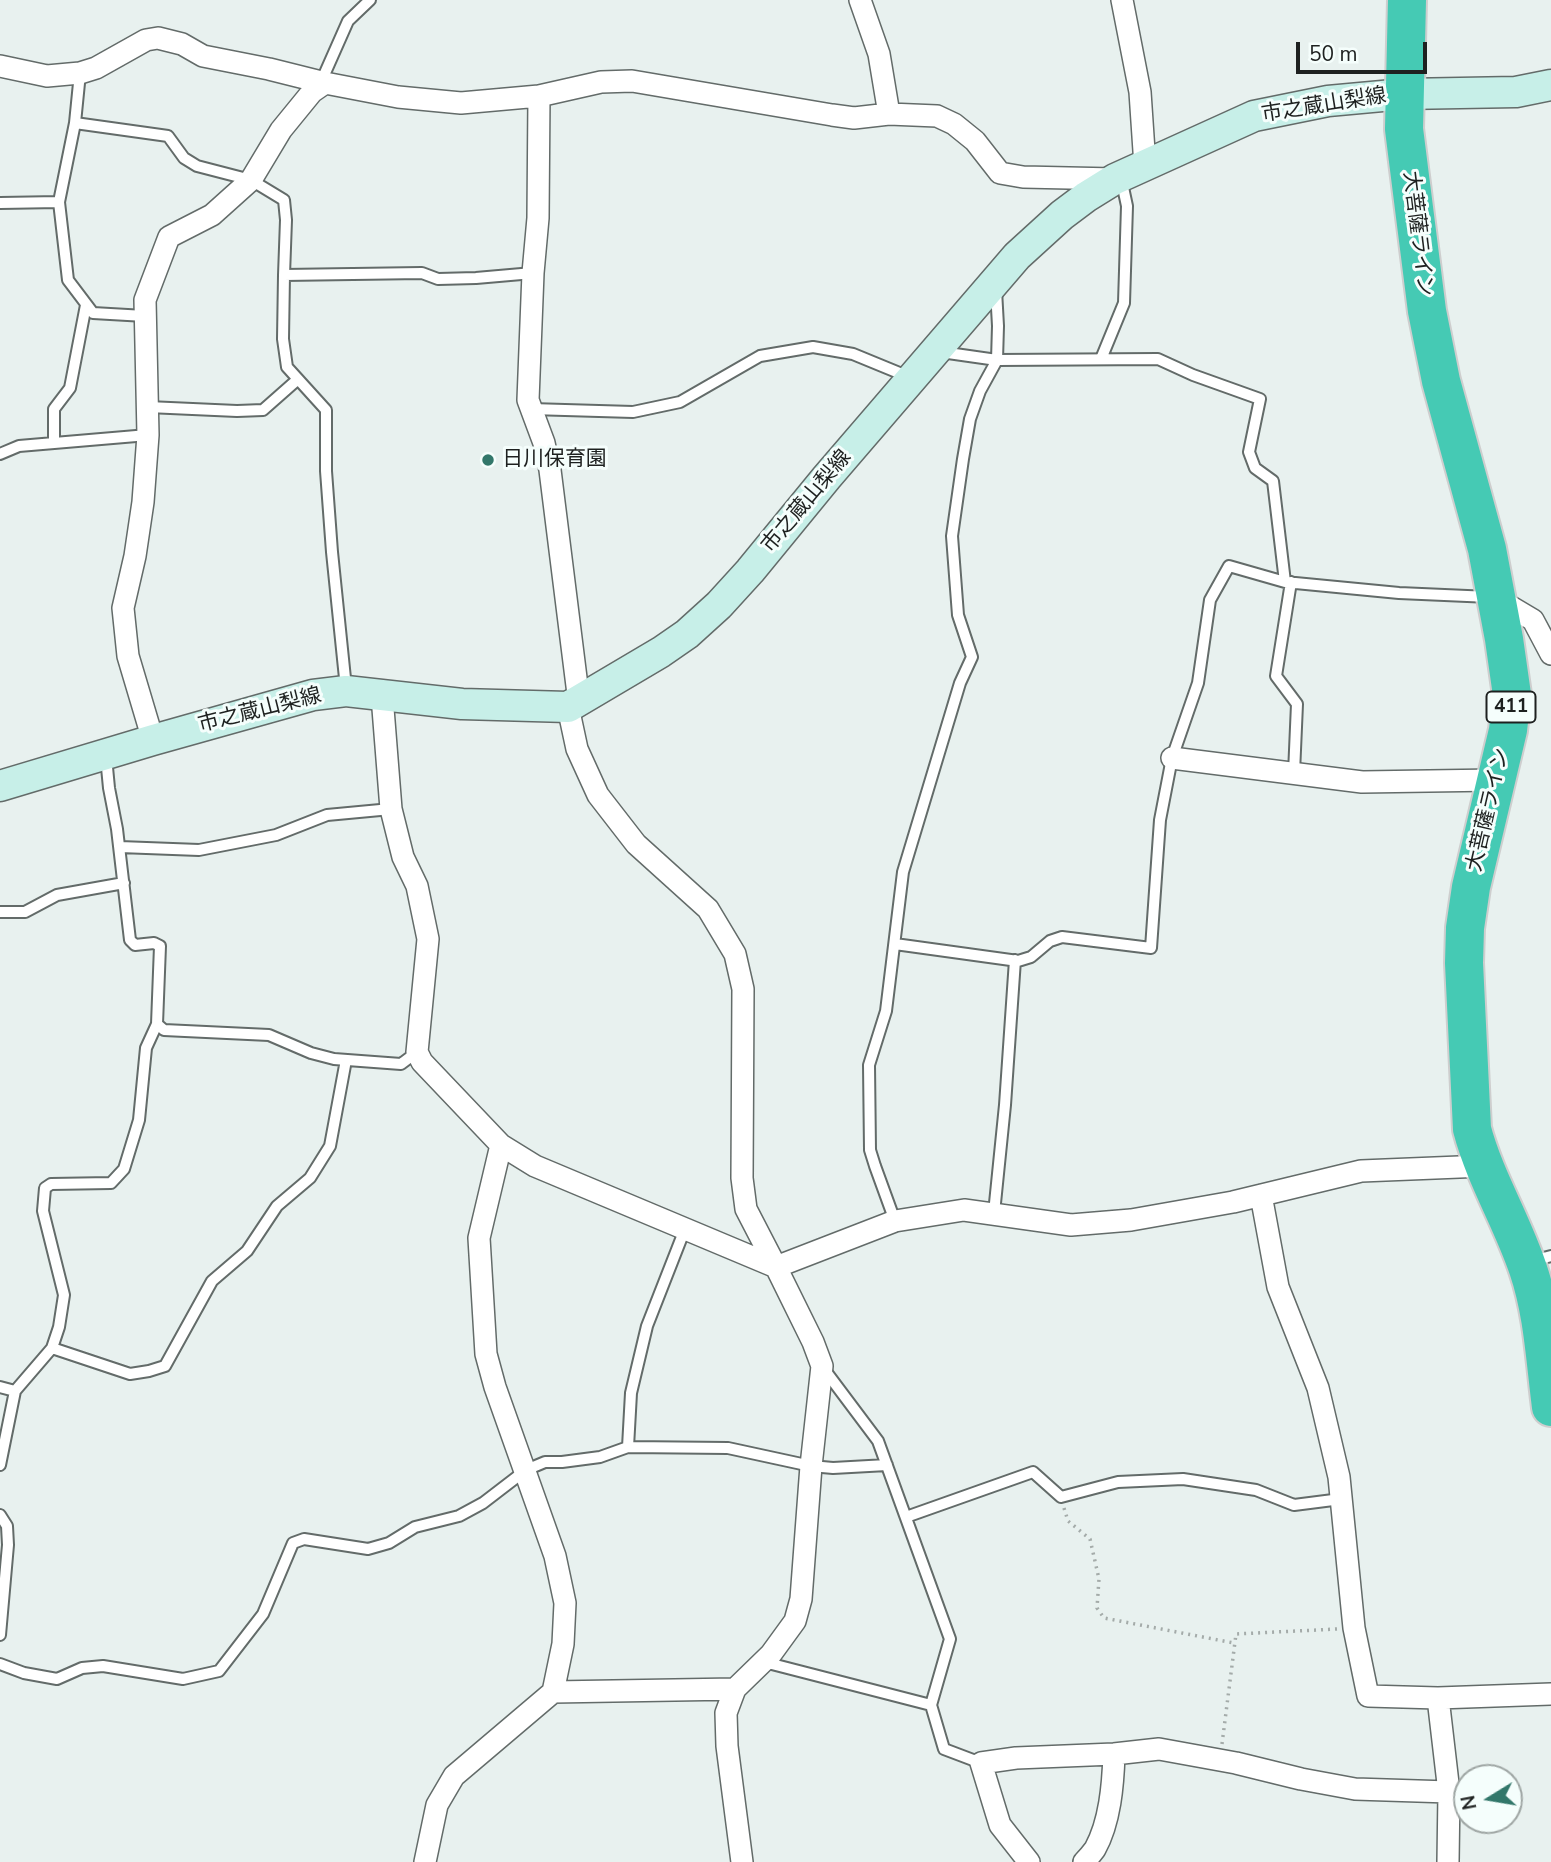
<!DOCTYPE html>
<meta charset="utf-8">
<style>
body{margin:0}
#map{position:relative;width:1551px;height:1862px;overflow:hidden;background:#e8f1ef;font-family:"Nunito Sans",sans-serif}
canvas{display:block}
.north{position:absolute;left:1453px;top:1764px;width:70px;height:70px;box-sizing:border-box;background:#f5fefc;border:2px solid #9fa6a4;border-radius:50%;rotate:259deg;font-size:19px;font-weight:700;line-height:28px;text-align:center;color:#1e2120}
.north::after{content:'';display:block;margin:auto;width:24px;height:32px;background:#32776a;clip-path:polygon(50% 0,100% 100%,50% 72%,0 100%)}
.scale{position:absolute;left:1296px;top:42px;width:131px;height:32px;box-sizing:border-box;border:4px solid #1e2120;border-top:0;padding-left:9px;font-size:21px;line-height:24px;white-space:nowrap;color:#1e2120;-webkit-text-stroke:5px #f5fefc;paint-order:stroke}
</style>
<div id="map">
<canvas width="1551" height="1862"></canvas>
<div class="north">N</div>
<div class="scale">50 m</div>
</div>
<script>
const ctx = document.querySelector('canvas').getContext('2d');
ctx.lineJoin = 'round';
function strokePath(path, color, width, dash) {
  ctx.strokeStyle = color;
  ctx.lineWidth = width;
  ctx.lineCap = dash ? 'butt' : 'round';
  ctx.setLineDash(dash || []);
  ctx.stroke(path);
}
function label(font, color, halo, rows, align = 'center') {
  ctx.font = font + ' "Nunito Sans","Noto Sans JP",sans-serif';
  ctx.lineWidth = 6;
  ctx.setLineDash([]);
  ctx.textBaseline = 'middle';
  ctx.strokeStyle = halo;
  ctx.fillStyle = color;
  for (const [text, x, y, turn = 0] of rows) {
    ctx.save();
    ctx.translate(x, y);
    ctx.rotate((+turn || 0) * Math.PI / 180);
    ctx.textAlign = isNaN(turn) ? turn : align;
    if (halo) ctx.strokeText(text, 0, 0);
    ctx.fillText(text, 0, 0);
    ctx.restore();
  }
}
const lane = new Path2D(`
 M80,73L75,123L59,202L68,280L93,313L145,316
 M321,82L348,21L370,0
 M75,123L168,136L184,158L197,166L251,180L284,200L286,220L284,275L283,339L287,367L326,410V471L332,552L346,688
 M0,203L59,202
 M284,275L422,273L438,279L476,278L533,273
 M941,352L997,360L1158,359L1193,375L1260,399L1249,452L1255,468L1273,481L1285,582
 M1101,359L1124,303L1127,206L1121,178
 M148,407L237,411L263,410L297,380
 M531,409L633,412L680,402L760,356L813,347L853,354L909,377
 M54,443V409L70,388L86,305
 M0,454L19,446L148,435
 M1291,582L1276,676L1297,704L1294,773
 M106,757L109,788L117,829L130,940L135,945L154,943L160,946L157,1024L164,1030L269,1035L311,1053L334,1059L401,1064L417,1052
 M120,847L199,850L276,835L327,815L391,809
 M0,912H25L57,895L124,883
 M895,944L1018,961L1031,957L1050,941L1062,937L1151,948L1160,820L1172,758L1198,683L1210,600L1229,566L1285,582L1399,593L1490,597
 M994,1213L1005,1105L1015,960
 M895,1221L875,1166L870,1150L869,1065L886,1011L903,872L960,683L972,657L958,615L952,536L963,459L970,419L980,391L997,360L998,326L996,290
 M1532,1261L1551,1256
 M52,1348L130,1374L149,1371L165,1366L212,1281L247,1251L277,1206L310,1178L330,1146L346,1060
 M824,1369L878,1441L950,1639L931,1705L944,1749L981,1763
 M0,1387L15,1391
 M628,1447L631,1393L647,1326L685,1229
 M0,1465L15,1391L52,1348L59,1327L64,1295L43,1211L45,1188L51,1184L111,1183L124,1169L139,1120L146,1048L157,1024
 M0,1515L7,1526L8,1545L0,1635
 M906,1517L1033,1472L1061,1497L1118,1482L1183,1479L1256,1490L1294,1505L1341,1499
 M764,1662L931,1705
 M0,1664L24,1673L57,1679L82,1668L103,1666L183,1679L219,1671L263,1614L293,1543L304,1539L368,1549L389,1543L415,1527L459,1516L483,1503L526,1470L545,1462H562L600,1457L628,1447L728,1448L811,1466L833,1468L887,1465`);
const street = new Path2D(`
 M860,0L879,54L889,114
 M1122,0L1140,92L1145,166
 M0,66L47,76L80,73L96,68L146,40L158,38L182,44L203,56L269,69L325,83
 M539,96L538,218L533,273L528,400L544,443L550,470L579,702
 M1496,598L1533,620L1551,654
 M382,696L391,809L403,857L417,886L428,939L417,1052L422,1062L501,1145L535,1166L776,1267L895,1221L964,1210L1071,1225L1131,1220L1233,1202L1361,1171L1484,1166
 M568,707L577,749L598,795L636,844L708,909L735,954L743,989L742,1178L746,1209L776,1267L813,1342L822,1366L811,1466L801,1599L795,1621L771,1654L735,1689L726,1713L727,1746L742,1862
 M153,740L128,656L123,608L135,556L143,502L148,435L145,300L169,237L212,215L251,180L281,130L312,92L325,83L398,97L461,103L539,96L601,82L632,81L832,115L854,118L889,114L937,116L954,124L975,141L1000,173L1023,177L1115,179
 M1172,758L1362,782L1496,780
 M1261,1195L1278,1287L1318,1388L1339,1477L1354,1628L1368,1696L1438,1698L1551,1694
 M553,1692L735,1689
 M1438,1698L1449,1792L1448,1862
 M425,1862L437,1805L454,1776L553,1692L563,1644L565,1603L555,1556L495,1387L486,1354L479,1238L501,1145
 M1029,1862L1000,1825L981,1763L1016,1758L1114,1754L1159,1749L1236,1763L1301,1779L1355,1789L1449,1792
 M1084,1862C1088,1858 1092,1853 1095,1849C1110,1822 1113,1785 1114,1754`);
const secondary = new Path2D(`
 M0,786L153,740L313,695L346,691L462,704L568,707L661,652L687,634L719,605L750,571L827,477L1017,256L1062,215L1086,197L1115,179L1254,116L1328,101L1404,94L1516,92L1551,85`);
const highway = new Path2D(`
 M1407,0L1404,129L1427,311L1441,381L1487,549L1504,639L1512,695L1508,730L1471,887L1465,928L1464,963L1472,1129C1485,1178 1512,1221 1528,1269C1543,1313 1545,1361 1551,1407`);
strokePath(lane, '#636b69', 14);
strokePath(street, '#636b69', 24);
strokePath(secondary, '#636b69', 33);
strokePath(highway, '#cecece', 42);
strokePath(new Path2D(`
 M1064,1508L1068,1521L1090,1539L1099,1579L1097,1608L1104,1618L1234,1643
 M1222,1744L1236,1634L1337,1629`), '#a4aba9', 3.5, [2, 5]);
strokePath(lane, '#fff', 10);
strokePath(street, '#fff', 21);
strokePath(secondary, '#c7efe8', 30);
strokePath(highway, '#45cab4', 38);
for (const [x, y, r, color] of [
 [488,460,7,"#32776a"]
]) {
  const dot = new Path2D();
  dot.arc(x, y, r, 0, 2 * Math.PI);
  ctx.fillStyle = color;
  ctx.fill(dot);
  strokePath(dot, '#f5fefc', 2.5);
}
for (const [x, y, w] of [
 [1511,707,49]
]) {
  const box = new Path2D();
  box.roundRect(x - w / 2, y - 15.5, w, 31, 5);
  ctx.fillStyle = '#f5fefc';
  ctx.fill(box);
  strokePath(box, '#1e2120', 2);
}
label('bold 19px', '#1e2120', null, [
 ["411",1511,707]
]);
label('21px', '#1e2120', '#f5fefc', [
 ["市之蔵山梨線",1324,106,-9],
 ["大菩薩ライン",1417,234,83],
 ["市之蔵山梨線",807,502,-50],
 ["市之蔵山梨線",260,711,-14],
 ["大菩薩ライン",1489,810,-77]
]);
label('21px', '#1e2120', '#f5fefc', [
 ["日川保育園",502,460]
], 'left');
</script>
